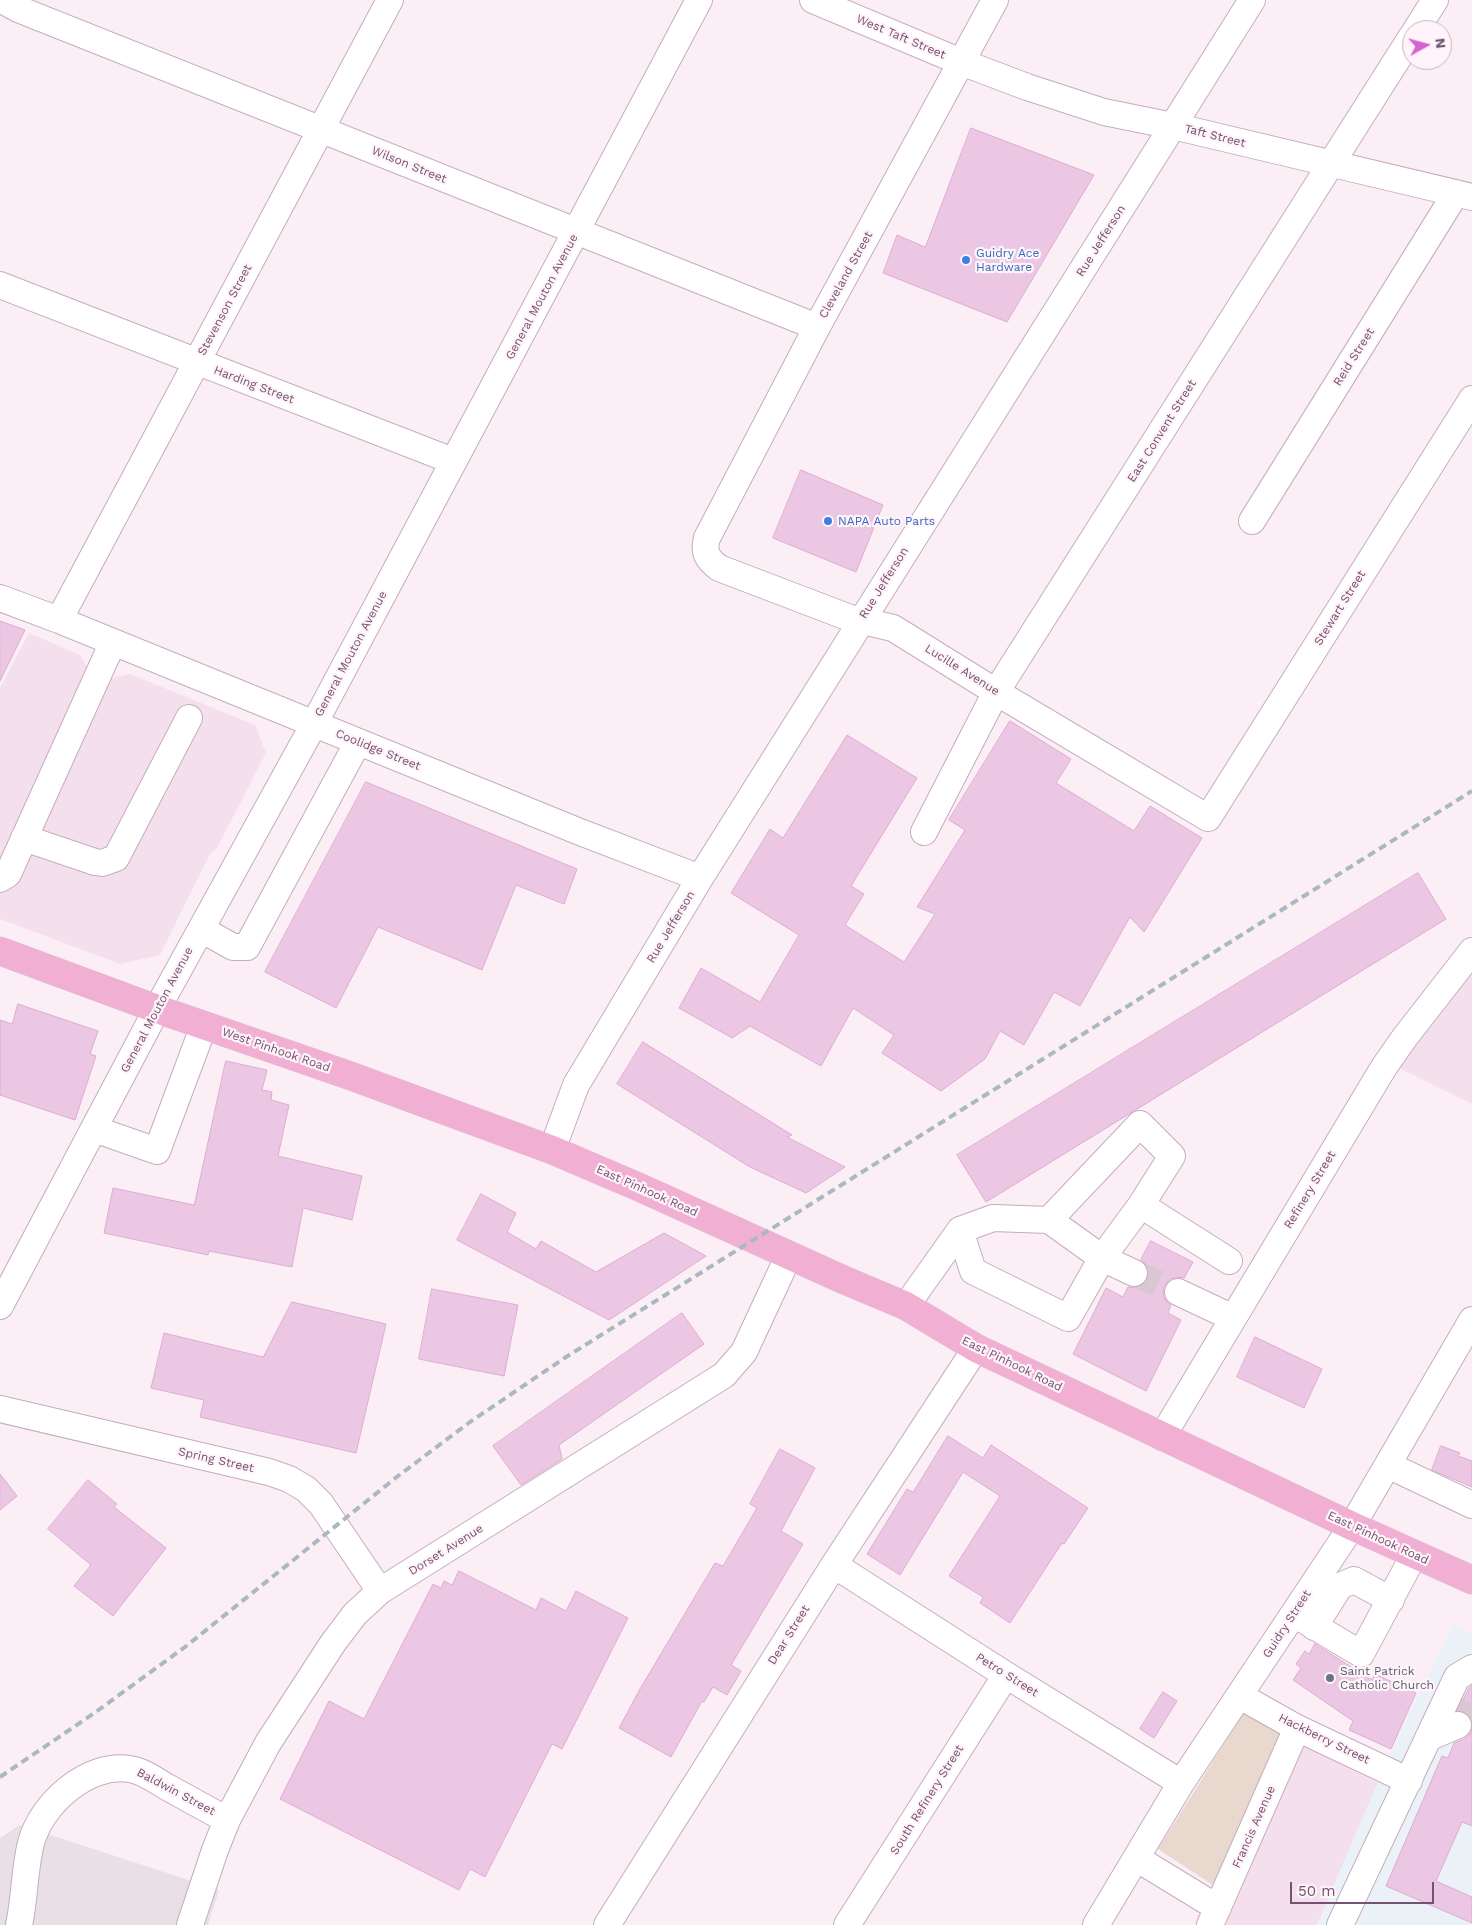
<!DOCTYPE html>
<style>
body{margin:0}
#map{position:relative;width:1472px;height:1925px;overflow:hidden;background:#fbeef5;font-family:"Work Sans",sans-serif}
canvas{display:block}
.north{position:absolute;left:1402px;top:20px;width:50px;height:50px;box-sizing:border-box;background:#fef4fa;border:1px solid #c7b3c2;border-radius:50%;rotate:83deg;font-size:14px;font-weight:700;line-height:20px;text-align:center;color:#75526f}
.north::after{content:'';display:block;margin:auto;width:18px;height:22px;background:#d563d0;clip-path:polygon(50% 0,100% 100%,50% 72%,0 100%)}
.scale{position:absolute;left:1290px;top:1882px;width:144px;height:22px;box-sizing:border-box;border:2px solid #75526f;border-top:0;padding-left:6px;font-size:15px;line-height:18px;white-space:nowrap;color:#75526f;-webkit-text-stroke:4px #fef4fa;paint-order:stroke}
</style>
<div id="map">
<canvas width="1472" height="1925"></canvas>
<div class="north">N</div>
<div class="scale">50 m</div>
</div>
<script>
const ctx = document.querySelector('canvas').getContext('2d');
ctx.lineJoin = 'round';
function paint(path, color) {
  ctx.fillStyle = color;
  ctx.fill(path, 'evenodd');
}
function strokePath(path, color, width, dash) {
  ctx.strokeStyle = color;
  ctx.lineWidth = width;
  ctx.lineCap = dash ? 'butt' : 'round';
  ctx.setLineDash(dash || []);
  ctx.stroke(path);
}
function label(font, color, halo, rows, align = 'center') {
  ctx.font = font + ' "Work Sans",sans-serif';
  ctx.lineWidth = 4.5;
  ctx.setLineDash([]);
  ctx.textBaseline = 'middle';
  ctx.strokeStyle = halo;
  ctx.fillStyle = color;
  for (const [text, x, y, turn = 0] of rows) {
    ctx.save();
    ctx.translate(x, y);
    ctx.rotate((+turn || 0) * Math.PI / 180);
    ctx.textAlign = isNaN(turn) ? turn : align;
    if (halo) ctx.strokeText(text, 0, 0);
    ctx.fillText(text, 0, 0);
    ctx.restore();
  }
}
paint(new Path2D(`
 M29,633L80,655L86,666L112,678L130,674L255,725L266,753L217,848L211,853L205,864L160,955L120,964L0,919V688Z
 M1472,961V1104L1395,1066Z
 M1304,1746L1378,1783L1317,1925H1223Z`), '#f4e0ec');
paint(new Path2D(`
 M20,1825L219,1890L208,1925H0V1838Z`), '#e9dfe6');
paint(new Path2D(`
 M1453,1624L1472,1634V1925H1317L1389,1756Z`), '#eaf2f8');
paint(new Path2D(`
 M1246,1709L1288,1731L1216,1887L1158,1849Z`), '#e8d8cd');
const building = new Path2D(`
 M971,128L1094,175L1007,322L883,273L897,235L925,247Z
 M801,470L883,505L856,572L773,538Z
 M0,621L25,630L0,681Z
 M1010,721L1071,759L1056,783L1134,831L1150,806L1202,838L1144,932L1130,917L1080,1006L1054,992L1024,1045L1000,1031L985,1059L941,1091L882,1053L894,1035L853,1008L821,1066L750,1026L732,1038L679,1008L701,968L760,1002L799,935L731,893L770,829L783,838L847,735L917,778L851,886L864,894L845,925L904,962L935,914L917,907L965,830L949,820Z
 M366,782L577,869L564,904L516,885L482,970L378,927L336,1008L265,972Z
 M1418,873L1446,919L986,1202L957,1155Z
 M18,1004L98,1031L90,1054L96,1056L75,1120L0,1095V1020L12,1024Z
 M643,1042L792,1135L787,1137L845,1167L806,1193L750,1167L617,1084Z
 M226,1061L267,1070L262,1090L272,1092L271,1100L289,1105L278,1156L362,1176L352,1220L303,1208L292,1267L209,1251L208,1255L104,1233L113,1188L194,1205Z
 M481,1194L516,1213L507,1232L536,1249L541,1241L596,1272L664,1233L706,1256L609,1320L457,1240Z
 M1151,1241L1193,1262L1184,1278L1177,1277L1170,1279L1164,1286L1163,1294L1165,1300L1171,1305L1168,1313L1181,1320L1146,1391L1073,1354L1106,1288L1123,1297L1128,1287L1136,1288L1142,1286L1147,1280L1149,1271L1147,1265L1141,1260Z
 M432,1289L518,1305L504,1376L419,1359Z
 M292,1302L386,1324L356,1453L200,1417L204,1400L151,1388L164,1333L263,1357Z
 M682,1313L704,1344L559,1445L562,1459L521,1485L493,1446Z
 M1255,1337L1322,1369L1304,1408L1237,1377Z
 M948,1436L983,1458L991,1445L1088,1508L1064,1544L1062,1543L1010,1623L980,1603L983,1597L949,1576L1000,1496L963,1472L900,1575L867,1554L907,1489L913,1492Z
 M1441,1446L1460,1453L1458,1456L1472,1461V1487L1432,1470Z
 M780,1449L815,1468L781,1531L803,1544L731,1665L741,1671L727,1695L713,1687L704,1702L702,1701L671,1757L619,1728L640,1689L715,1563L723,1566L757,1508L750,1504Z
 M0,1474L17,1496L0,1510Z
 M88,1480L117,1504L114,1507L166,1548L113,1616L74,1586L91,1565L48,1529Z
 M459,1571L536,1610L541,1598L566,1611L576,1591L628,1618L562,1749L552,1744L485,1877L470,1869L459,1890L280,1799L329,1701L364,1719L433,1584L441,1588L444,1581L452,1585Z
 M1315,1644L1372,1680L1375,1674L1416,1693L1391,1749L1349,1730L1353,1721L1293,1680L1301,1668L1296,1664L1305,1651L1309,1654Z
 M1472,1685V1720L1467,1713L1458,1710L1469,1688Z
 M1163,1692L1177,1701L1154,1738L1140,1729Z
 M1472,1729V1826L1462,1822L1436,1881L1472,1897V1923L1386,1886L1442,1756L1448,1758L1454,1743L1464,1739L1470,1734Z`);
paint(building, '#ebc7e3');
strokePath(building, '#deabd4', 1);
strokePath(new Path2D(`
 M1134,1273L1178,1292
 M1458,1725L1472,1699`), '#dac7d4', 26, [26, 13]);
const minor = new Path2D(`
 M2,0L18,9L817,327
 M813,0L961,62L1027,87L1104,112L1173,126L1472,197
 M995,0L817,327L707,538C703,552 707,559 719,568L850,618L893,628L996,692L1208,818L1472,399
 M1416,30L1435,0
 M0,285L453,461
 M1252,521L1456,193
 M0,598L59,620L580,832L700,878
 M59,620L390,0
 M924,832L996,692L1412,36
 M24,838L95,862L102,863L116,858L189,718
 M0,879L8,874L113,642
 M201,929L233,947H247L358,742
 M94,1129L157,1151L204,1025
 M552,1150L576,1085L700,878L1252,0
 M1141,1205L1229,1261
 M1049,1220L1140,1124L1172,1156L1141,1205L1102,1258L1049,1220L993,1218L960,1230L973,1271L1068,1318L1102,1258L1134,1273
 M1178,1292L1233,1318
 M0,1306L157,1009L314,724L699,0
 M906,1306L960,1230
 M0,1409L269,1472L289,1479L306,1489L321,1504L380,1591
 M1162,1437L1384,1067L1405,1037L1472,951
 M1388,1465L1472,1505
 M834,1565L1006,1675L1181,1783
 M1294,1614L1361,1654L1414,1555
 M1314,1627L1340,1586L1354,1580L1391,1600
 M1240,1696L1297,1728L1409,1781
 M1428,1738L1458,1725
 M1136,1858L1218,1908
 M19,1925C25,1898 24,1870 31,1843C41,1804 88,1762 130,1769C143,1771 155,1780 167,1787C187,1798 207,1809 227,1820
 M190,1925L215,1850L227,1820L268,1743L333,1643L355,1614L380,1591L724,1375L744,1352L789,1255
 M607,1925L834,1565L976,1348
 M847,1925L1006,1675
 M1096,1925L1181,1783L1352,1526L1472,1320
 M1210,1925L1297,1728
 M1340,1925L1457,1677L1472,1668`);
const major = new Path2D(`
 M0,951L157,1009L348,1075L552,1150L641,1188L844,1280L906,1306L976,1348L1352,1526L1472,1580`);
strokePath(minor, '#c6acbf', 28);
strokePath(major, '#d6cbd4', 29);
strokePath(minor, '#fff', 26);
strokePath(major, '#f1afd3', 28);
strokePath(new Path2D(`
 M0,1777L93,1714L185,1647L398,1476L470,1422L566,1357L1472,791`), '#aab8c2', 4, [8, 5]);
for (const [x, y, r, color] of [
 [966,260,5,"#3f7fe0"],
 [828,521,5,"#3f7fe0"],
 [1330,1678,5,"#6b7280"]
]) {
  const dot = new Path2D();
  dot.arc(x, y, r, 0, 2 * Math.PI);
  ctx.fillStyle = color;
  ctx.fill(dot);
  strokePath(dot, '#fef4fa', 2);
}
label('12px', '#75526f', '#fef4fa', [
 ["West Taft Street",901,37,23],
 ["Taft Street",1215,136,14],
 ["Wilson Street",409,165,22],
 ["Rue Jefferson",1101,241,-58],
 ["Cleveland Street",846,275,-61],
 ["General Mouton Avenue",542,297,-62],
 ["Stevenson Street",225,310,-62],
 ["Reid Street",1354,357,-58],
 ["Harding Street",254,385,21],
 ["East Convent Street",1162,431,-58],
 ["Rue Jefferson",884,583,-58],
 ["Stewart Street",1340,608,-58],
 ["General Mouton Avenue",351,654,-62],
 ["Lucille Avenue",962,670,32],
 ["Coolidge Street",378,750,22],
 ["Rue Jefferson",671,927,-59],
 ["General Mouton Avenue",157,1010,-62],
 ["West Pinhook Road",276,1050,19],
 ["Refinery Street",1310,1190,-59],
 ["East Pinhook Road",647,1191,24],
 ["East Pinhook Road",1012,1364,26],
 ["Spring Street",216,1460,13],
 ["East Pinhook Road",1378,1538,25],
 ["Dorset Avenue",446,1550,-32],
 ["Guidry Street",1287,1624,-57],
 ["Dear Street",789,1635,-58],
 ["Petro Street",1007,1675,32],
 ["Hackberry Street",1324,1739,26],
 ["Baldwin Street",176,1792,28],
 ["South Refinery Street",927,1800,-58],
 ["Francis Avenue",1254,1827,-66]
]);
label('12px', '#366cbe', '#fef4fa', [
 ["Guidry Ace",976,253],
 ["Hardware",976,267],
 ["NAPA Auto Parts",838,521]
], 'left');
label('12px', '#5b616d', '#fef4fa', [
 ["Saint Patrick",1340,1671],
 ["Catholic Church",1340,1685]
], 'left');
</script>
